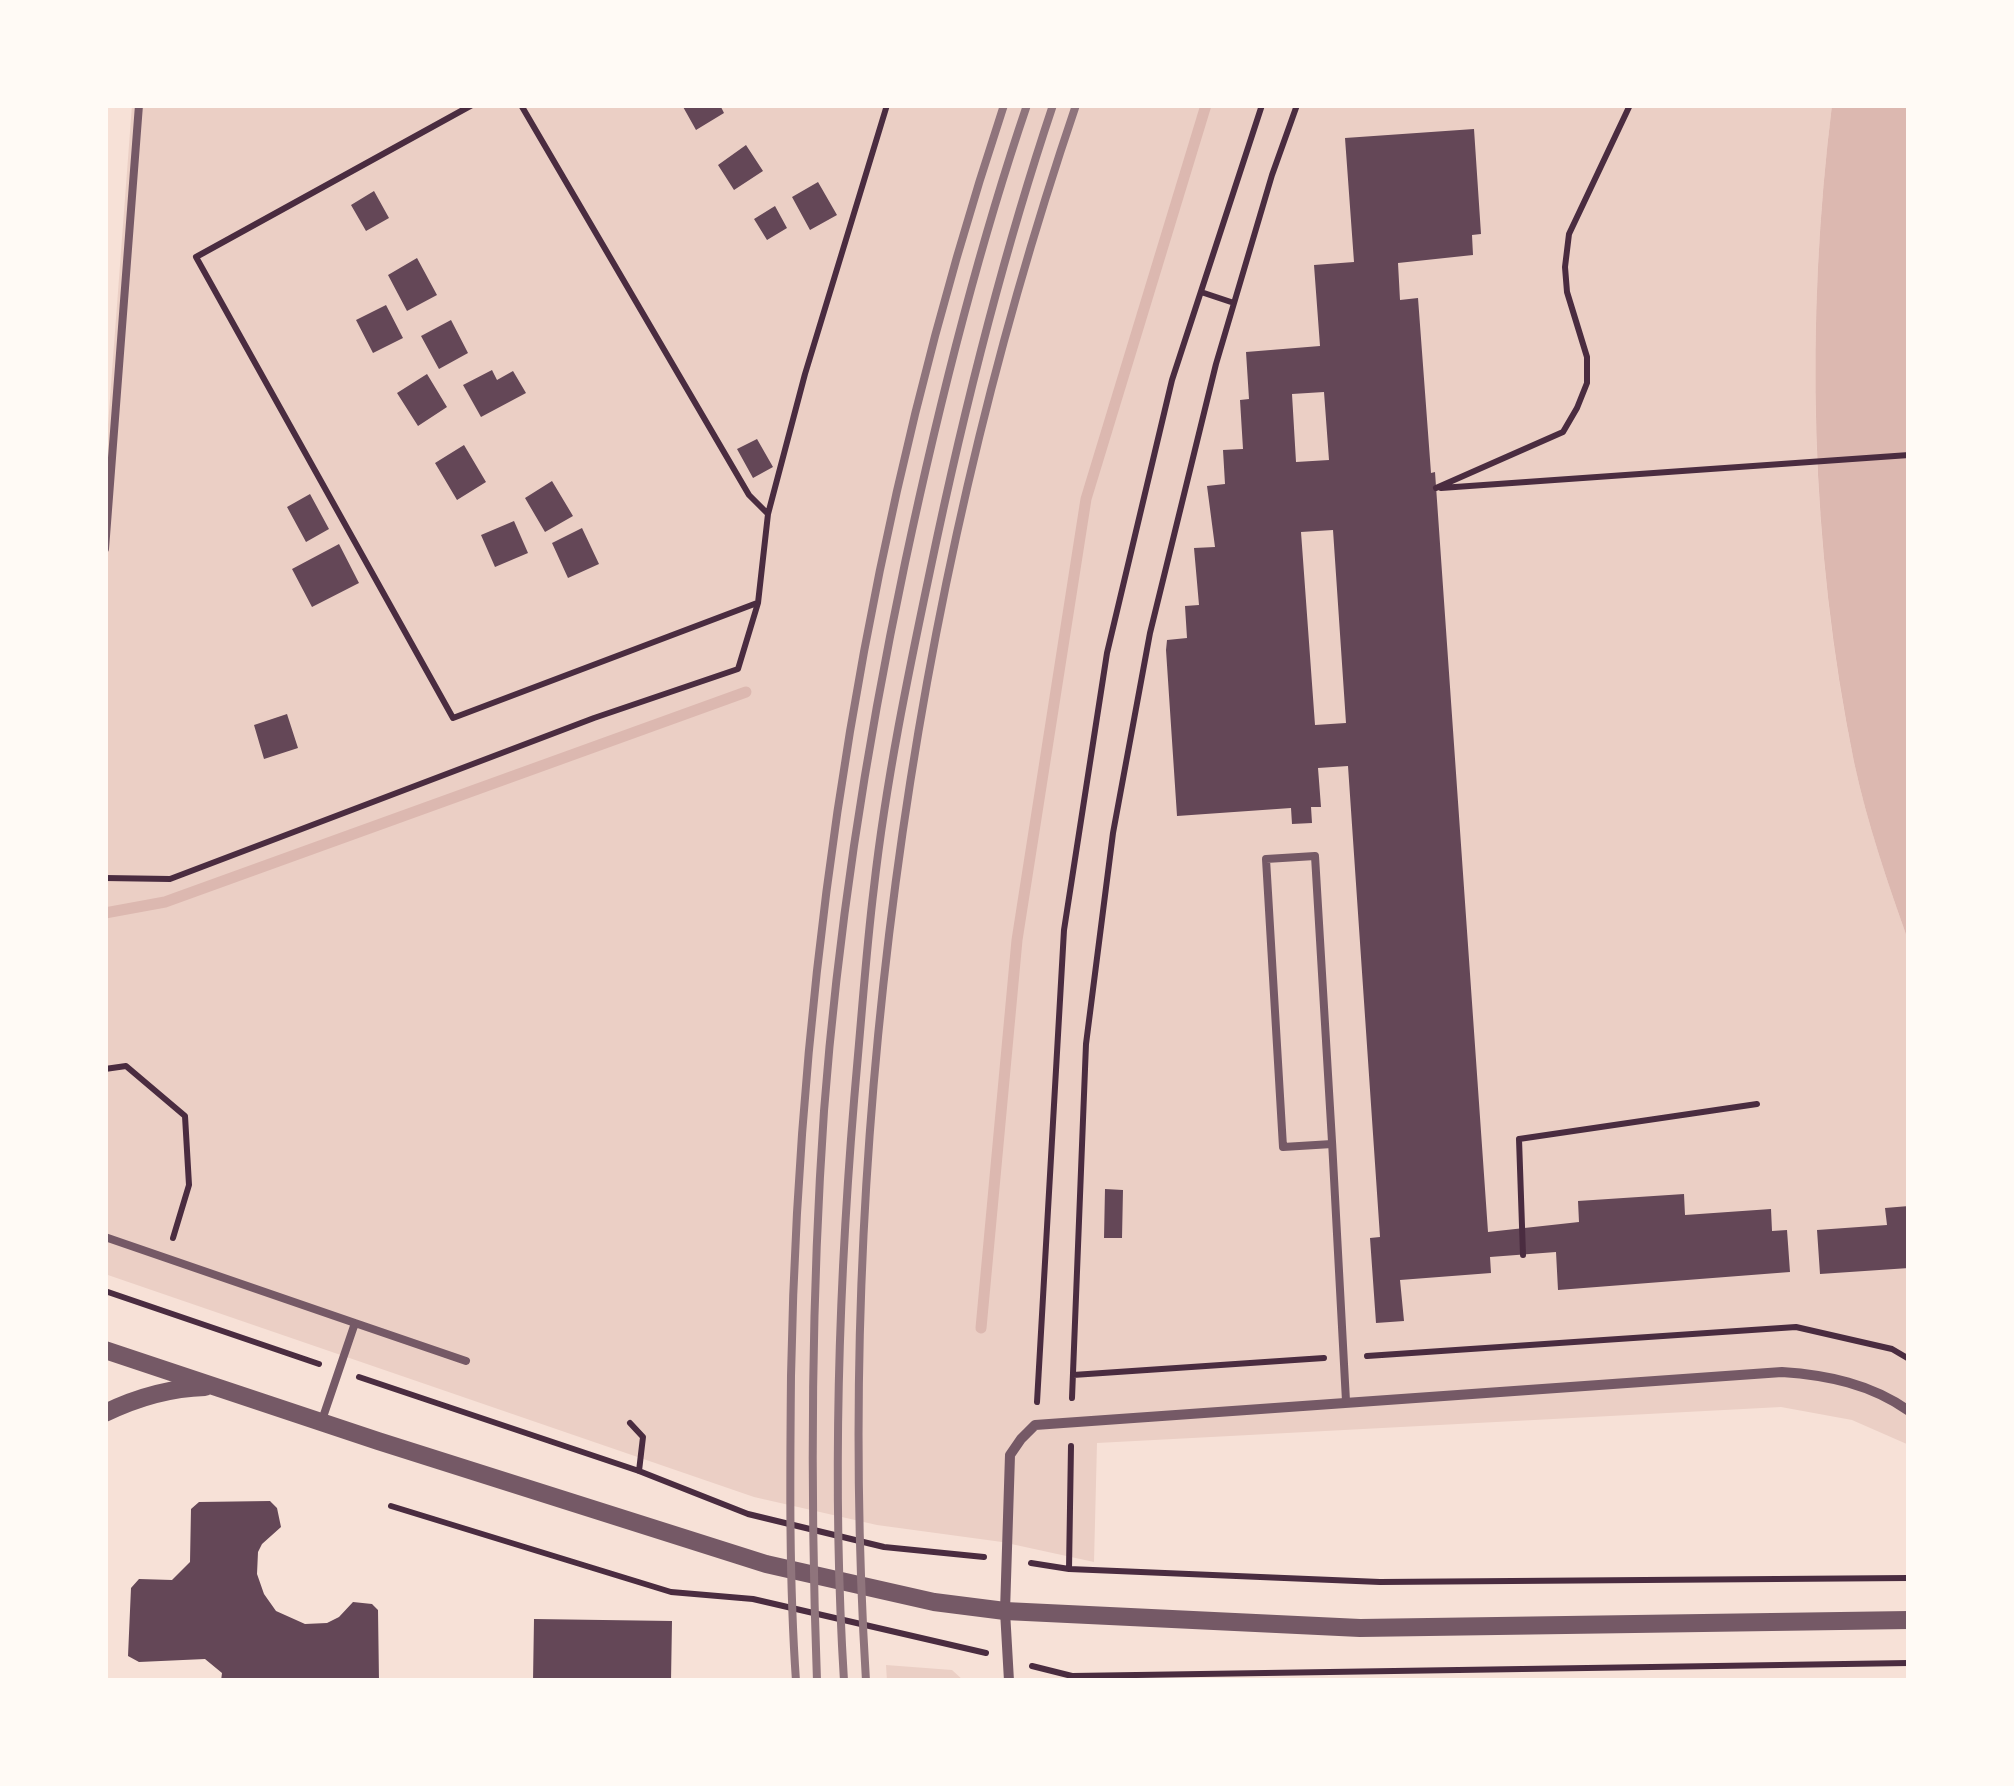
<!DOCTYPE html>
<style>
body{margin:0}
#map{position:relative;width:2014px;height:1786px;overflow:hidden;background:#f7e1d7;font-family:"PT Sans Narrow",sans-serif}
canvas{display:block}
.frame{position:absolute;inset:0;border:108px solid #fffaf5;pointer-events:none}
</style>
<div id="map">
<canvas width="2014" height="1786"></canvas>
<div class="frame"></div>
</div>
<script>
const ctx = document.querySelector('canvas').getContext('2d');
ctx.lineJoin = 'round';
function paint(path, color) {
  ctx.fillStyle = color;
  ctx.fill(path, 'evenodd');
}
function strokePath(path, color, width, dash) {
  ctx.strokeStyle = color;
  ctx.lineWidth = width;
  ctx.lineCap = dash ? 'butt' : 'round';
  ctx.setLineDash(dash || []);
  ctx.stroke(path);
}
paint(new Path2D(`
 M132,105H1832C1805,322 1810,547 1854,762C1867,823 1888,884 1909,943V1445L1852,1420L1781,1407L1097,1443L1094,1562L1002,1542L877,1525L754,1497L105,1274V465Z
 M886,1665L952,1670L964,1681H887Z`), '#ebcfc5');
paint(new Path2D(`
 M1832,105H1909V943C1888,884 1867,823 1854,762C1810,547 1805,322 1832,105Z`), '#dcb8b0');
strokePath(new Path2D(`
 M105,913L165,902L746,692
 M981,1328L1017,940L1086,499L1206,105`), '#dcb8b0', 11);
paint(new Path2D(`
 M682,105H720L724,113L696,130Z
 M1474,129L1481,234L1472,235L1473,255L1398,263L1400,300L1418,298L1431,473L1435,472L1488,1232L1579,1222L1578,1201L1684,1194L1685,1215L1771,1209L1772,1231L1787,1230L1790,1272L1558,1290L1556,1252L1490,1257L1491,1273L1400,1280L1404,1321L1376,1323L1370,1238L1380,1237L1348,766L1318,768L1321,807H1311L1312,823L1292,824L1291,808L1177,816L1166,650L1167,640L1187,638L1185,606L1199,605L1194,548L1215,547L1207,486L1225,484L1223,450L1243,449L1240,400L1249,399L1246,352L1320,346L1314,265L1354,262L1345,138ZM1324,392L1329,460L1296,462L1292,394ZM1333,530L1346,723L1315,725L1301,532Z
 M746,145L763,171L734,190L718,165Z
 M818,182L837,215L810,230L792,197Z
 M374,191L389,218L366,231L351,205Z
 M775,206L787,228L767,240L754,219Z
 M417,258L437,295L407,311L388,275Z
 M386,305L403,338L373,353L356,320Z
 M451,320L468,353L439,369L421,336Z
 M492,370L497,380L513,371L526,393L481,417L463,385Z
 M427,374L447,407L418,426L397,393Z
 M757,439L773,467L753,478L737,449Z
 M464,445L486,482L457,500L435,463Z
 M552,481L573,516L545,532L525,498Z
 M310,494L329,529L306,542L287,507Z
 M514,521L528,553L495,567L481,535Z
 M582,528L599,564L568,578L552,543Z
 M339,544L359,583L312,607L292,569Z
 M287,714L298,748L264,759L254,725Z
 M1105,1189L1123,1190L1122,1238H1104Z
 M1909,1206V1268L1820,1274L1817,1230L1887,1225L1885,1208Z
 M270,1501L277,1508L281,1527L262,1544L258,1552L257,1574L264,1594L276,1611L305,1624L327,1623L339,1617L353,1602L372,1604L378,1610L379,1681H221L222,1673L205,1659L139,1662L128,1656L131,1588L139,1579L172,1580L190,1562L191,1509L199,1502Z
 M534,1619L672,1621L671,1681H533Z`), '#644757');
strokePath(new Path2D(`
 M472,105L196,257L453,718L757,603
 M521,105L749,495L767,513
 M1201,292L1234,303
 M1436,488L1563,432L1577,408L1587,383V357L1567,292L1565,267L1569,234L1630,105
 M1441,488L1909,455
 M105,878L170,879L594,718L738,669L758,603L768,514L805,374L887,105
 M105,1069L126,1066L185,1116L189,1185L173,1238
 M1523,1255L1519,1139L1757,1104
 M105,1291L319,1364
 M1367,1356L1796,1327L1892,1349L1909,1359
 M1073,1375L1324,1358
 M359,1377L639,1471L748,1514L884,1547L984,1557
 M1072,1398L1086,1044L1113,833L1150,633L1216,364L1272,175L1297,105
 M1037,1402L1064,930L1107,653L1172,380L1262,105
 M630,1423L643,1437L639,1471
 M391,1506L671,1592L753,1599L986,1653
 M1031,1563L1069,1569L1380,1582L1909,1578
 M1069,1569L1071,1446
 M1032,1666L1072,1676L1909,1663`), '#4a2c40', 6);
strokePath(new Path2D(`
 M105,549L139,105
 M1332,1144L1283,1147L1266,859L1315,856C1326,1038 1337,1219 1346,1401
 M105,1237L355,1323L321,1423
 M355,1323L466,1361`), '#755966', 8);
strokePath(new Path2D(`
 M1009,1681L1005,1611L1010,1455L1021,1439L1035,1425L1782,1372C1827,1375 1871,1384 1909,1411`), '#755966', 10);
strokePath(new Path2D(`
 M105,1350L378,1441L766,1564L934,1602L1005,1611L1360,1628L1909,1620
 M105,1413C138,1397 169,1388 205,1387`), '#755966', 18);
strokePath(new Path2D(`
 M796,1681C789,1580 790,1478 791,1376C799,947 869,512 1004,105
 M817,1681C810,1491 811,1301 824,1111C838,927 867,743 905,563C938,408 976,255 1027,105
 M844,1681C831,1472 839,1264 858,1055C863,999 867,943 874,887C886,781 908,675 930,571C963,413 1002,257 1053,105
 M866,1681C834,1157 907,602 1076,105`), '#8f747c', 8);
</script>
